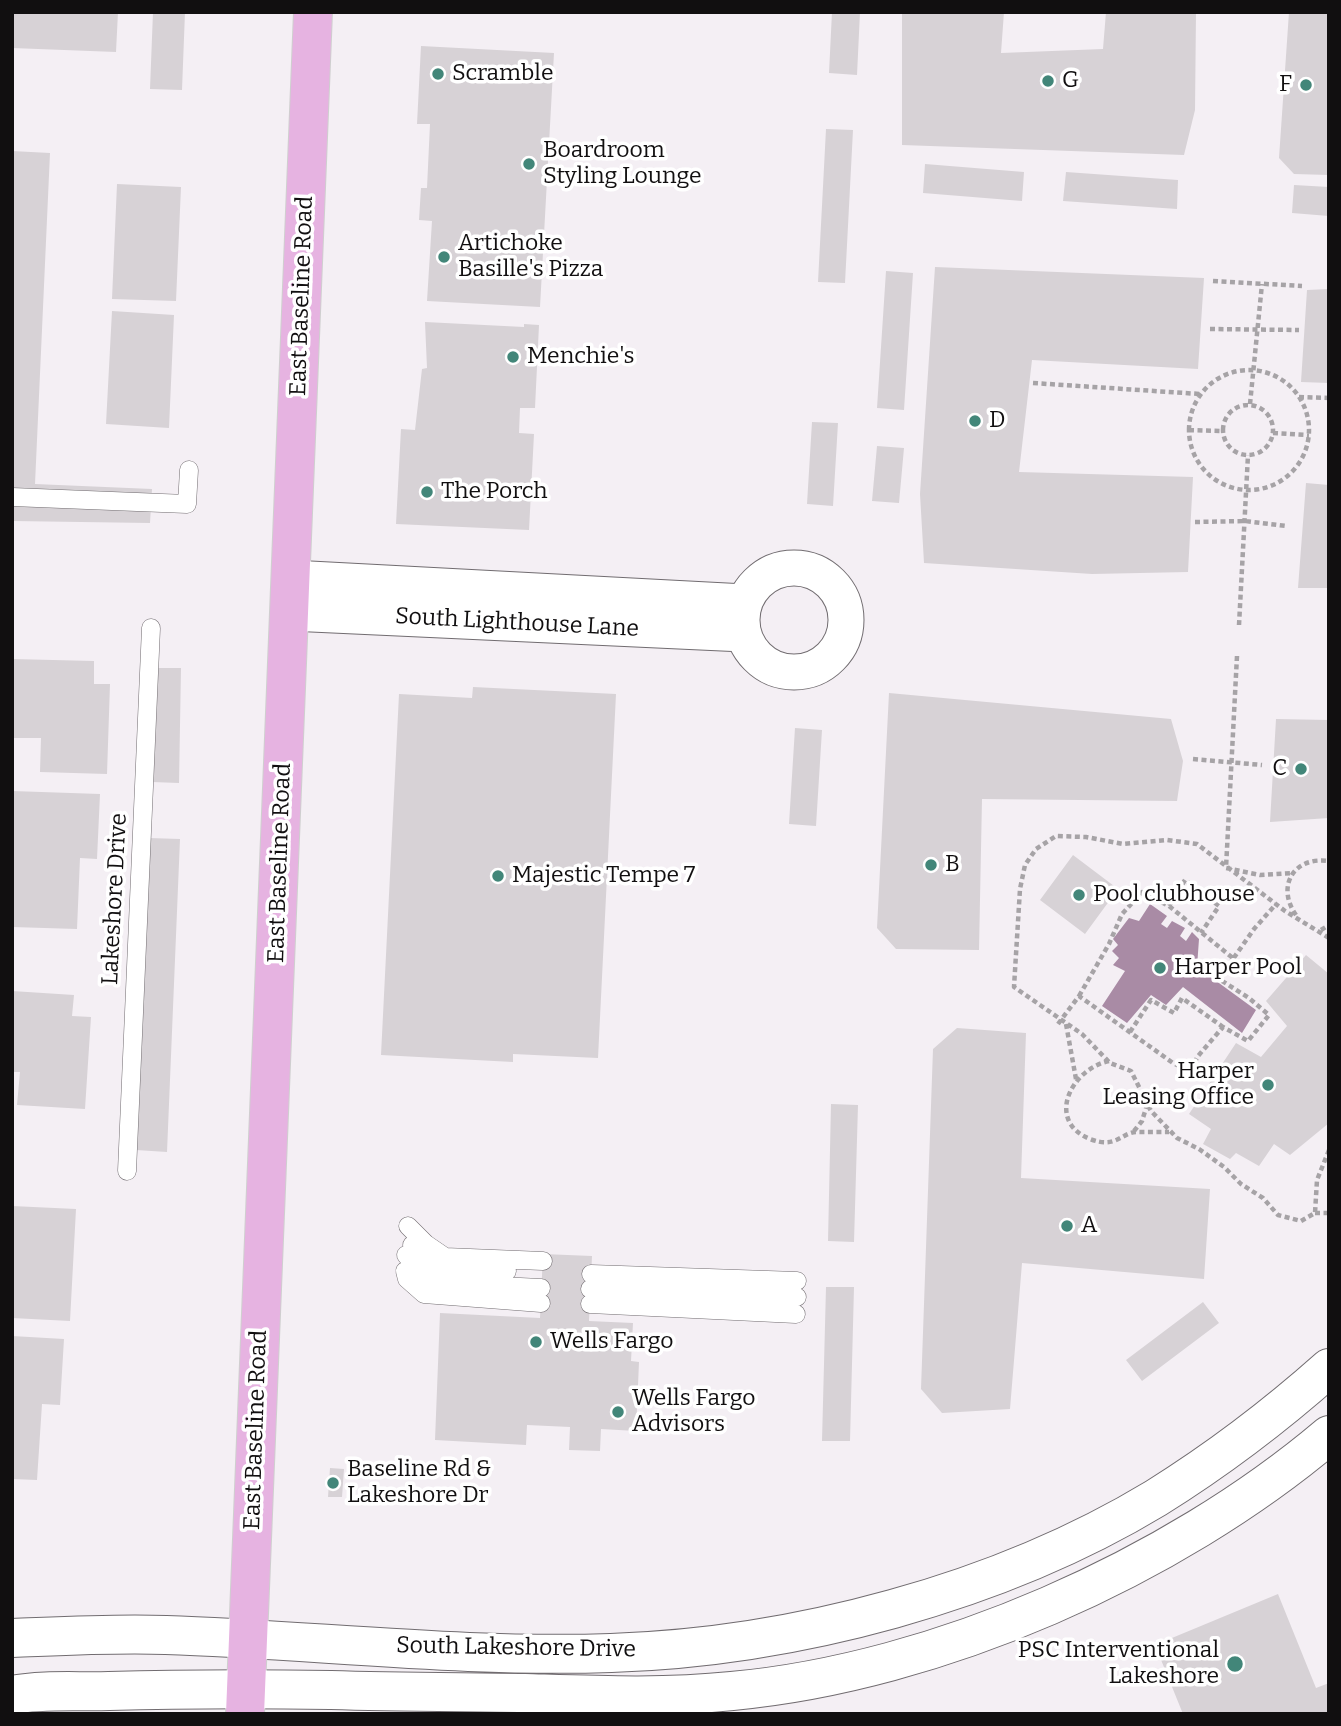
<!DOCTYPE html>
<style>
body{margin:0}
#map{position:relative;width:1341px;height:1726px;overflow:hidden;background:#f4eff4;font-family:Bitter,serif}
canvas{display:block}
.frame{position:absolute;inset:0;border:14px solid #110f10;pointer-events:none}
</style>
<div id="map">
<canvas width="1341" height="1726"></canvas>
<div class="frame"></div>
</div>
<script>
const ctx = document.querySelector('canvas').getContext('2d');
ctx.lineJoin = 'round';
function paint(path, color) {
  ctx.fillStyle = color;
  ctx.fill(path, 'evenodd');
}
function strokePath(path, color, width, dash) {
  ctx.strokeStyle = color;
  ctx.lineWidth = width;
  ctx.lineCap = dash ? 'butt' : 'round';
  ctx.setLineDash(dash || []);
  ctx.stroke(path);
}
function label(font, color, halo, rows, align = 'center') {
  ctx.font = font + ' Bitter,serif';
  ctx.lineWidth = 7;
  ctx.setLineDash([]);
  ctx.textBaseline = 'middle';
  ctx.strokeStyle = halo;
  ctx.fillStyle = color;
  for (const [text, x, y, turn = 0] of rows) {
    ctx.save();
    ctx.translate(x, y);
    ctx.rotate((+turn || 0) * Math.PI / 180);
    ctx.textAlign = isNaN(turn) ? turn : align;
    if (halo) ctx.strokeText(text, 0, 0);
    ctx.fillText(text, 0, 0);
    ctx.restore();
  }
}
paint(new Path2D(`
 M1150,904L1167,916L1161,924L1167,928L1172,921L1185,928L1180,936L1186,941L1192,932L1199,939L1197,967L1256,1010L1242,1033L1183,987L1166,1005L1151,995L1127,1023L1102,1006L1125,971L1113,965L1119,958L1112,951L1118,945L1113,939L1129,918L1139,921Z`), '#a98ba5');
paint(new Path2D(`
 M12,12H118L116,52L12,48Z
 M153,12H185L182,90L150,89Z
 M832,12H860L857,75L829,73Z
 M902,12H1004L1001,53L1103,49L1106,12H1196L1195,110L1184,155L902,145Z
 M1289,12H1329V175L1294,174L1279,158Z
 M421,46L554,53L540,307L427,301L432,221L419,220L421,188H427L430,124H417Z
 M826,129L853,130L845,283L818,282Z
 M12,151L50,153L35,484L152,489L150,523L12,521Z
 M925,164L1024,172L1022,201L923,193Z
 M1066,172L1178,180L1177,209L1063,201Z
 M117,184L181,187L176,301L112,299Z
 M1294,185L1329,187V216L1292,213Z
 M935,267L1204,278L1198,369L1032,360L1019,472L1193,477L1188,572L1092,574L924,563L920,494Z
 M886,271L913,273L904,410L877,408Z
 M1329,289V383L1301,382L1307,290Z
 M112,311L174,315L169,428L106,424Z
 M425,322L524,327V324L539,325L535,408H520L519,433L534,434L529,530L396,524L401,429L415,430L422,369L427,368Z
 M812,422L838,423L833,506L807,504Z
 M877,446L904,448L899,503L872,501Z
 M1306,483L1329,485V588H1298Z
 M12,659L94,661V684H110L107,774L40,772L41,738H12Z
 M154,668H181L179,783L152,782Z
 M473,687L616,694L598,1058L513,1054V1062L381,1055L399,694L472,698Z
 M889,693L1171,719L1183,761L1177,801L982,799L979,950L896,949L877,928Z
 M1276,719L1329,720V818L1270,822Z
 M795,728L822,730L816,826L789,824Z
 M12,791L100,794L97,859L80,858L77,929L12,927Z
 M149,838L180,839L167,1152L136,1150Z
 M1073,855L1118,889L1085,934L1040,900Z
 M1306,955L1329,974V1123L1290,1155L1274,1144L1259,1166L1236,1153L1230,1159L1203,1144L1211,1129L1189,1114L1236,1043L1261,1057L1287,1026L1266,1001Z
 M12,991L74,995L72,1016L91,1017L85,1109L17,1105L20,1072H12Z
 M957,1028L1026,1033L1021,1178L1210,1189L1204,1279L1022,1263L1010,1409L942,1413L921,1389L933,1049Z
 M831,1104L858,1105L854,1242L828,1241Z
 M12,1206L76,1209L70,1321L12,1318Z
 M543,1254L592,1256L589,1321L633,1323L631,1361L639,1362L636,1431L601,1429L600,1451L569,1450L570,1427L527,1425L526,1445L435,1440L440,1313L540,1318Z
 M826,1287H854L850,1441H822Z
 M1203,1302L1219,1323L1142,1381L1126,1360Z
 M12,1336L64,1339L60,1405L42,1404L37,1480L12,1479Z
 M330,1468L344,1469L342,1497H328Z
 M1278,1594L1316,1688L1329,1683V1714H1183L1155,1645Z`), '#d7d2d6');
const service = new Path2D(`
 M12,497L187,504L189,470
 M127,1171L151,628
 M408,1226L426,1244L445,1257L543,1261
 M412,1245L438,1269L507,1271
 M406,1255L426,1279L436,1283L541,1288
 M405,1271L407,1279L424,1294L541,1303
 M591,1274L797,1281
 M590,1289L797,1297
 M590,1304L796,1314`);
const minor = new Path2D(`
 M742 620a52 52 0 1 1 104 0a52 52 0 1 1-104 0Z
 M291,578L745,602
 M290,613L744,634`);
const tertiary = new Path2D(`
 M12,1638C63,1636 115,1633 166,1635C314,1640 463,1658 611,1653C794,1647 999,1593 1156,1498C1217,1460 1275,1416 1329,1368
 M12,1695C43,1689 78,1692 109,1691C183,1689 257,1689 331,1690C395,1692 460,1692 525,1693C594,1695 663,1698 732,1691C938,1672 1172,1568 1329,1435`);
const primary = new Path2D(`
 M245,1714L313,12`);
strokePath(service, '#716c70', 19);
strokePath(minor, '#716c70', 37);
strokePath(tertiary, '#716c70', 40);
strokePath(primary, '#cfcfcf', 40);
strokePath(new Path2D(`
 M1213,281L1302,286
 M1210,329L1299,330
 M1189 430a60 60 0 1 1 120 0a60 60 0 1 1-120 0Z
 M1033,383L1200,394
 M1299,397L1329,398
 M1250,404L1262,284
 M1223 430a25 25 0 1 1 50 0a25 25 0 1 1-50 0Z
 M1189,430L1223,431
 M1273,433L1309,435
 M1195,522L1245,521L1286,526
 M1239,625L1248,455
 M1237,656L1226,868L1260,875L1293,873
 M1193,759L1262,765
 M1169,906L1185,880L1219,906L1201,933
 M1296,915C1276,887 1293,856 1329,861
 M1321,930L1329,925
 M1329,938L1285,911L1197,844L1167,840L1123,844L1086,837L1056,836L1036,849L1025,865L1020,889L1014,987L1082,1034L1110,1063L1131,1071L1151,1111L1177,1138L1199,1149L1224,1167L1241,1184L1263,1198L1278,1215L1301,1221L1315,1213L1317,1180L1329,1150
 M1079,996L1109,944L1122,914L1142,892L1169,906L1234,959
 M1058,1024L1079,996L1173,1063L1190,1071L1198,1056L1223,1027L1248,1041L1269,1015L1249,998L1219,979L1254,929L1276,904
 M1066,1024L1076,1079
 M1130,1032L1151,1000L1174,1013L1182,998L1223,1027
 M1109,1061C1071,1069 1045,1121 1090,1139C1116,1149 1121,1133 1136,1132C1147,1132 1158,1132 1169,1132
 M1134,1131L1142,1121L1147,1105
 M1315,1213H1329`), '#a6a3a6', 4.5, [5, 3.5]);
strokePath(service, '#fff', 18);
strokePath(minor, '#fff', 35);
strokePath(tertiary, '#fff', 38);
strokePath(primary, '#e6b3e1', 38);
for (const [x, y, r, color] of [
 [438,74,7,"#428679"],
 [1048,81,7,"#428679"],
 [1306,85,7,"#428679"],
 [529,164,7,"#428679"],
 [444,257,7,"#428679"],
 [513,357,7,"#428679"],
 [975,421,7,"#428679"],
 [427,492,7,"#428679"],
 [1301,769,7,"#428679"],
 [931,865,7,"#428679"],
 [498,876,7,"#428679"],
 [1079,895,7,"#428679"],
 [1160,968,7,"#428679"],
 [1268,1085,7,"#428679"],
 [1067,1226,7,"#428679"],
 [536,1342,7,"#428679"],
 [618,1412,7,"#428679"],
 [333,1483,7,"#428679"],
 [1235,1664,9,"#428679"]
]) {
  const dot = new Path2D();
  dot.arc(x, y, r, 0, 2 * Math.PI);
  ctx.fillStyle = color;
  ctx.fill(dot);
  strokePath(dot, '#fff', 2.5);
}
label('23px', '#110f10', '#fff', [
 ["Scramble",452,74],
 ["G",1062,81],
 ["F",1292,85,"right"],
 ["Boardroom",543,151],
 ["Styling Lounge",543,177],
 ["Artichoke",458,244],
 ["Basille's Pizza",458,270],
 ["Menchie's",527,357],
 ["D",989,421],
 ["The Porch",441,492],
 ["C",1287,769,"right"],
 ["B",945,865],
 ["Majestic Tempe 7",512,876],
 ["Pool clubhouse",1093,895],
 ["Harper Pool",1174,968],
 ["Harper",1254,1072,"right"],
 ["Leasing Office",1254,1098,"right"],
 ["A",1081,1226],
 ["Wells Fargo",550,1342],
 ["Wells Fargo",632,1399],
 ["Advisors",632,1425],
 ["Baseline Rd &",347,1470],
 ["Lakeshore Dr",347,1496],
 ["PSC Interventional",1219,1651,"right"],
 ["Lakeshore",1219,1677,"right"]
], 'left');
label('23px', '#110f10', '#fff', [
 ["East Baseline Road",302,296,-88],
 ["South Lighthouse Lane",517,623,3],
 ["East Baseline Road",280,863,-88],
 ["Lakeshore Drive",115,899,-87],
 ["East Baseline Road",256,1430,-88],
 ["South Lakeshore Drive",516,1648,1]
]);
</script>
